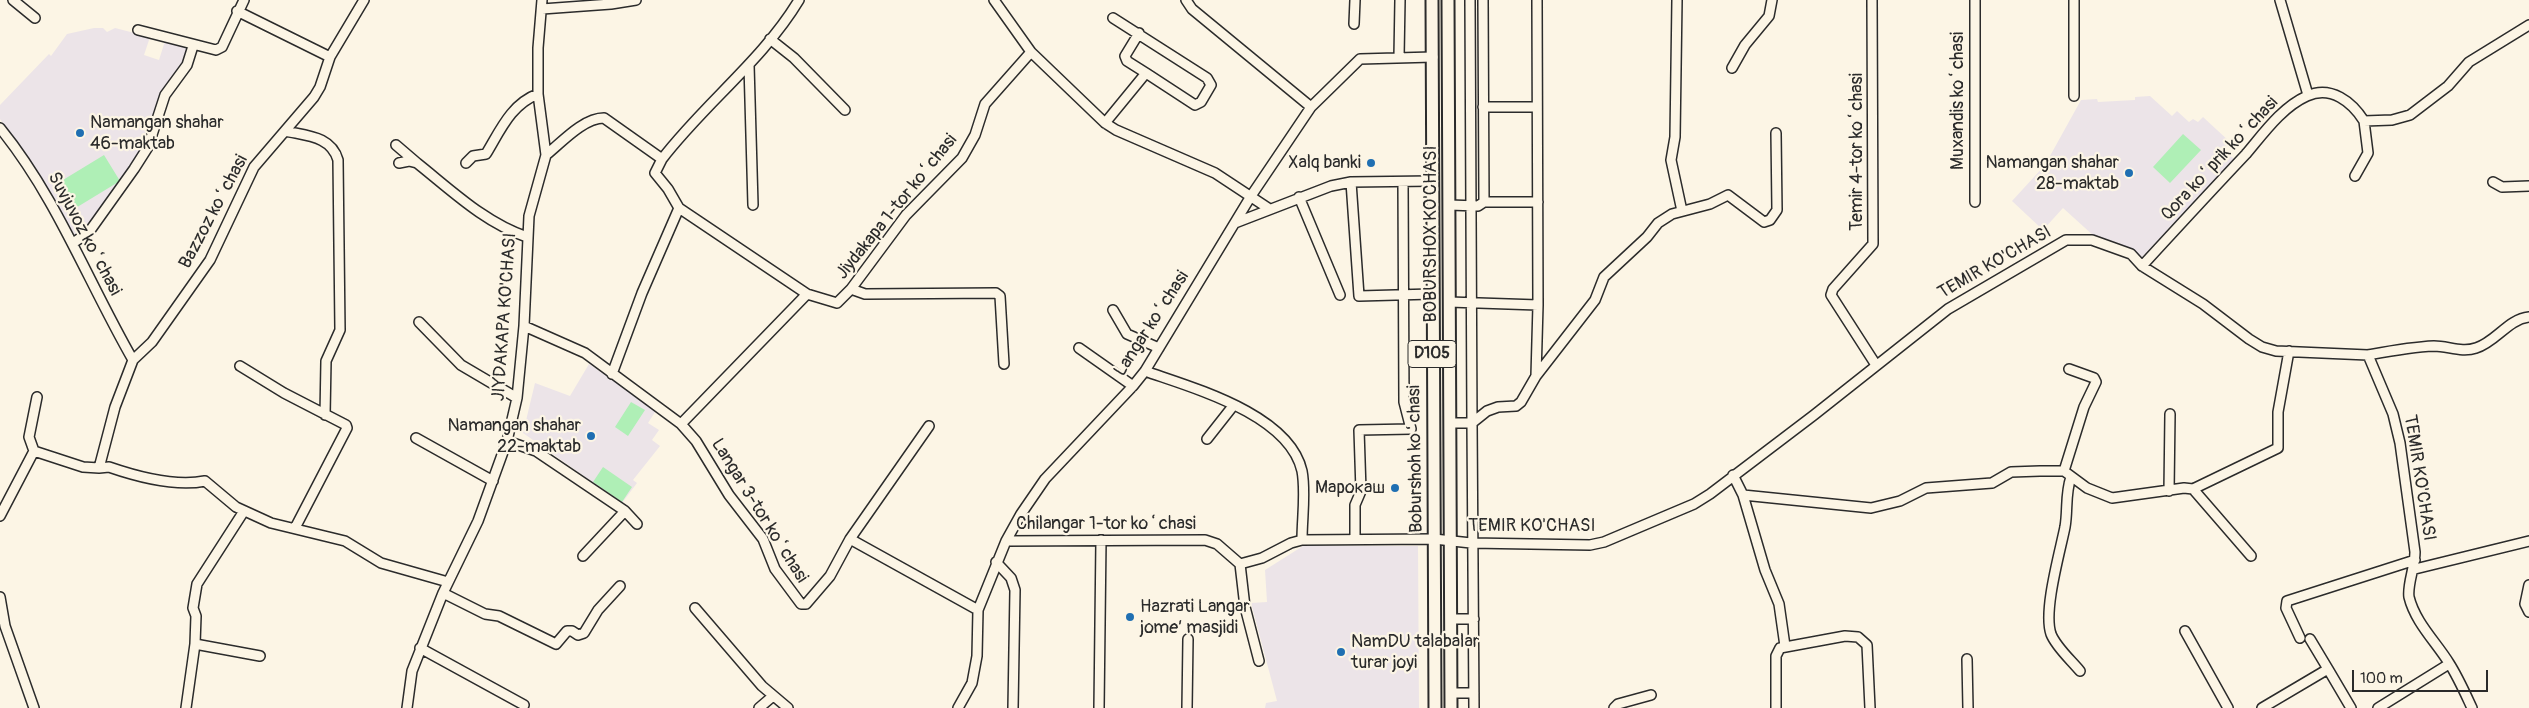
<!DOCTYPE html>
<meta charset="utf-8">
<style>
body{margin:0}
#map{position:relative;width:2529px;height:708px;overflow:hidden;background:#fcf5e5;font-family:Pangolin,sans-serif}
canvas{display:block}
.scale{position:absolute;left:2352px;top:670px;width:136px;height:22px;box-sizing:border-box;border:2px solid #2b2b2b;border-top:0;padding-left:6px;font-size:15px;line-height:18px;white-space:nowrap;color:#2b2b2b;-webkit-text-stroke:4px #fcf5e5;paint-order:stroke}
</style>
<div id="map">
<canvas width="2529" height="708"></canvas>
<div class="scale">100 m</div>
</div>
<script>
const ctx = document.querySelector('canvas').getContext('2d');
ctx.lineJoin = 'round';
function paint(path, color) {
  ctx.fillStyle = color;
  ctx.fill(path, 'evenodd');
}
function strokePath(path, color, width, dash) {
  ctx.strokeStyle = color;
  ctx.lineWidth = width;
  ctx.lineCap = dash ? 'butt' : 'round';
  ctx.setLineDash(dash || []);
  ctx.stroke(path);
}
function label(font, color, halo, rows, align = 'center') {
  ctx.font = font + ' Pangolin,sans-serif';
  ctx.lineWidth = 4.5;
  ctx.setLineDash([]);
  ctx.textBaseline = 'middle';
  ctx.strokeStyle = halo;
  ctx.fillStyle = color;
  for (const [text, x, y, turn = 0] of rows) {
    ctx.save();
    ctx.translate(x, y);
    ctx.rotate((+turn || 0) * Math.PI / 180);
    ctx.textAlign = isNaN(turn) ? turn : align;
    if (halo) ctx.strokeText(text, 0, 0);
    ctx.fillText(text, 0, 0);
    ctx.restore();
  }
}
paint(new Path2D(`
 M94,28H103L107,32L115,28L150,37L144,55L159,60L165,41L190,48L184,65L164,95L146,147L113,196L85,228L75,235L0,119V105L49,54L51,56L67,34Z
 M2150,96L2172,116L2177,111L2189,122L2193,119L2198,122L2203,117L2230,142L2224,150L2234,159L2141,258L2095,237L2063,208L2043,230L2012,201L2045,165L2081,100L2097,99L2098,102L2135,100V97Z
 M589,364L657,409L648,423L659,430L652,440L660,446L633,480L637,483L622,503L523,433L535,383L570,396Z
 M1303,546H1418L1419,708H1265L1266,703L1277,701L1251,603L1267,602L1265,570Z`), '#ece4e8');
paint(new Path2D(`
 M2183,134L2201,150L2170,183L2153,167Z
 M104,155L120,181L74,209L58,183Z
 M631,402L645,410L628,436L615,427Z
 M603,467L632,487L622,502L593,482Z`), '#afefb6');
const minor = new Path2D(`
 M13,0L35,18
 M994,0L1031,52L1105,123L1116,130L1215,173L1268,208
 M1186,0L1192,9L1311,107
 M1677,0L1675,137L1671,160L1682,211
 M1872,0L1873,244L1833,289L1831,295L1876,365
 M2280,0L2308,95
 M542,9L611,4L636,0
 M237,11L330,57
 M1354,24L1355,0
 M138,30L216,50L222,47L244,0
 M1139,33L1125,56L1127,61L1146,73
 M770,39L794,58L845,110
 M1399,57L1400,0
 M749,65L753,205
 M1732,68L1745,45L1769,16L1772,0
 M2074,96V0
 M1483,107H1537
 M1105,123L1146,73L1195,105L1201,102L1211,85L1207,78L1113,18
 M0,128C57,198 88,282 133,360
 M285,131C307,136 331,136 338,160L340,330L326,361L325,415
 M396,145L417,163
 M546,155C561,143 583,118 604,118L662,159C704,104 763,60 799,0
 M662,159L655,173L668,189L679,208L807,294L837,303L851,289L906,215L962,158L975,135L985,104L1031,52
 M399,163L409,161L417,163C451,190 485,223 527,237
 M466,163L473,156L486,154C500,131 511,104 538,94
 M2355,176L2368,153L2364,121
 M1351,182L1359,296L1432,294
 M2493,182L2502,187L2529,186
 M1299,197L1340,295
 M1484,202H1538
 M1975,202V0
 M1449,205L1478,206L1484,202L1483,0
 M1235,223L1331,186L1351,182L1432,181
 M73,243L89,232L134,169L148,147L165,95L187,65L193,46
 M2142,266C2176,229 2211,191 2246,154C2263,134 2282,107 2307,96C2331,85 2352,102 2364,121L2392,120L2410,115L2448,86L2469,62L2529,25
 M851,289L865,294L996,293L1000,296L1004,364
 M1449,302L1538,305
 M1113,310L1127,334L1159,348
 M419,322L461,365L517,398
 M524,326L585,353L681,424L696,441L729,495L763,539L775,569L801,604H806L830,576L850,539L978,610
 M1079,348L1133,386
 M2368,355C2390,351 2411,347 2434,346C2448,346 2462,353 2476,348C2496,342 2508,319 2529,317
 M133,360L115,407L99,468L109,467C138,477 175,487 205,481L236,507L271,523L345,541L381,563L448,582
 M133,360L152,342L210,260L254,167L314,97L320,87L330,57L364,0
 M240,366L284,393L346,425L347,428L295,528
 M1145,371C1193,388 1289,414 1302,471C1306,492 1302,518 1302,540
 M612,374L642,293L679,208
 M1536,376L1538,305L1537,0
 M1450,423H1472L1470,0
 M681,424L807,294
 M416,438L493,481
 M1207,439L1233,406
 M507,441L536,451L625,511L583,556
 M34,451L29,437L37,397
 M2064,471L2084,407L2096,382L2094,378L2069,369
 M1733,475L1743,495L1765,570L1779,604L1785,646
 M2071,477C2065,494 2068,510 2065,527C2060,552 2043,611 2051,634C2056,647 2071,660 2080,671
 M2193,489L2278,448V412L2289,351
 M2169,491L2170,414
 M1743,495L1871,508L1900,501L1926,488L1992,483L2011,472L2040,471H2064L2087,488L2112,498L2184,488L2193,489L2251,556
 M625,511L637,524
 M0,516L34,451L83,467L99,468
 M850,539L929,426
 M1355,539V505L1361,491L1359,430L1411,429L1404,402L1403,182
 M1006,541L1205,540L1217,544L1240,564L1262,558L1291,543L1302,540L1434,539L1471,543L1590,545L1604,542L1694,504L1710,494L1814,415L1948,309L2066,240H2092L2131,254L2142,266L2203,304L2249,339L2262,347L2276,351L2368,355L2393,414L2400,443L2415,552C2415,567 2407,585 2409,597C2415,622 2436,642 2449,663C2458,677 2465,693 2472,708
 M996,562L1011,578L1015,590L1013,708
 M1240,564L1245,607L1259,661
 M2415,569L2529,541
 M2529,585L2525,604L2529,612
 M443,593L485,614L499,616L556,644L567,631H572L578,635L584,633L598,610L620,586
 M0,597L5,626L34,708
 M695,608L762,686L788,708
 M1451,619H1474
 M2185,631L2228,708
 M2300,638L2286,608L2287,601L2415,560
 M2310,639L2328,669
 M195,644L260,656
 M420,648L524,705
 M1967,659L1968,708
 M1451,693H1474
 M186,708L195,644L196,616L193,608L197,584L244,511
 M407,708L412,671L443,593L478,521L507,441L517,398L524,326L529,216L546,155L538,94V48L542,0
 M759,708L773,696
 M958,708L972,683L977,656L978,610L1006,541L1021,514L1045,479L1133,386L1145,371L1251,196L1311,107L1360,59L1433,57
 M1099,708L1101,540
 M1187,708L1188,639
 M1474,708L1472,423L1487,411L1498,407L1516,406L1521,402L1536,376L1595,300L1604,277L1647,237L1658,223L1672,214L1710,204L1728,195L1764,222L1770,220L1777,210L1776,133
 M1614,708L1618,704L1651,695
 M1776,708V656L1780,648L1845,636L1858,637L1867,645L1870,708
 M2262,708L2328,669L2351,708
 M2378,708L2449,664`);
const major = new Path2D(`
 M1432,0L1435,708
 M1448,0L1451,708`);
strokePath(minor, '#2b2b2b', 12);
strokePath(major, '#2b2b2b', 15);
strokePath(minor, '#fcf5e5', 9);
strokePath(major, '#fcf5e5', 11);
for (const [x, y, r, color] of [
 [80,133,5,"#1f6fb2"],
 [1371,163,5,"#1f6fb2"],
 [2129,173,5,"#1f6fb2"],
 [591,436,5,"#1f6fb2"],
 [1395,488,5,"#1f6fb2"],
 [1130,617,5,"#1f6fb2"],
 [1341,652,5,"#1f6fb2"]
]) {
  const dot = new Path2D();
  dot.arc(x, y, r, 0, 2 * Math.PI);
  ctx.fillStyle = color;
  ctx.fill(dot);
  strokePath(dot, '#fcf5e5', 2);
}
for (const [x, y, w] of [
 [1432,354,48]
]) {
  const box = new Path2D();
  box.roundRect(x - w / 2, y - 13.5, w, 27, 4);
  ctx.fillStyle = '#fcf5e5';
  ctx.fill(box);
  strokePath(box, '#2b2b2b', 1);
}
label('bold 16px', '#2b2b2b', null, [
 ["D105",1432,354]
]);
label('18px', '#2b2b2b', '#fcf5e5', [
 ["Muxandis koʻchasi",1958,101,-90],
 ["Temir 4-tor koʻchasi",1857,152,-90],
 ["Qora koʻprik koʻchasi",2220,159,-47],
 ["Jiydakapa 1-tor koʻchasi",897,207,-51],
 ["Bazzoz koʻchasi",214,212,-62],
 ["Suvjuvoz koʻchasi",84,234,62],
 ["BOBURSHOX KO'CHASI",1431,234,-90],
 ["TEMIR KO'CHASI",1995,263,-30],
 ["JIYDAKAPA KO'CHASI",505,317,-86],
 ["Langar koʻchasi",1152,324,-57],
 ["Boburshoh koʻchasi",1416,459,-91],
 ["TEMIR KO'CHASI",2419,478,81],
 ["Langar 3-tor koʻchasi",759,511,58],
 ["Chilangar 1-tor koʻchasi",1106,524],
 ["TEMIR KO'CHASI",1532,526]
]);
label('18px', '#2b2b2b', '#fcf5e5', [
 ["Namangan shahar",90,123,"left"],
 ["46-maktab",90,144,"left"],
 ["Xalq banki",1361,163],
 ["Namangan shahar",2119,163],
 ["28-maktab",2119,184],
 ["Namangan shahar",581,426],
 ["22-maktab",581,447],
 ["Марокаш",1385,488],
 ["Hazrati Langar",1140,607,"left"],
 ["jome’ masjidi",1140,628,"left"],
 ["NamDU talabalar",1351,642,"left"],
 ["turar joyi",1351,663,"left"]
], 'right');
</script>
